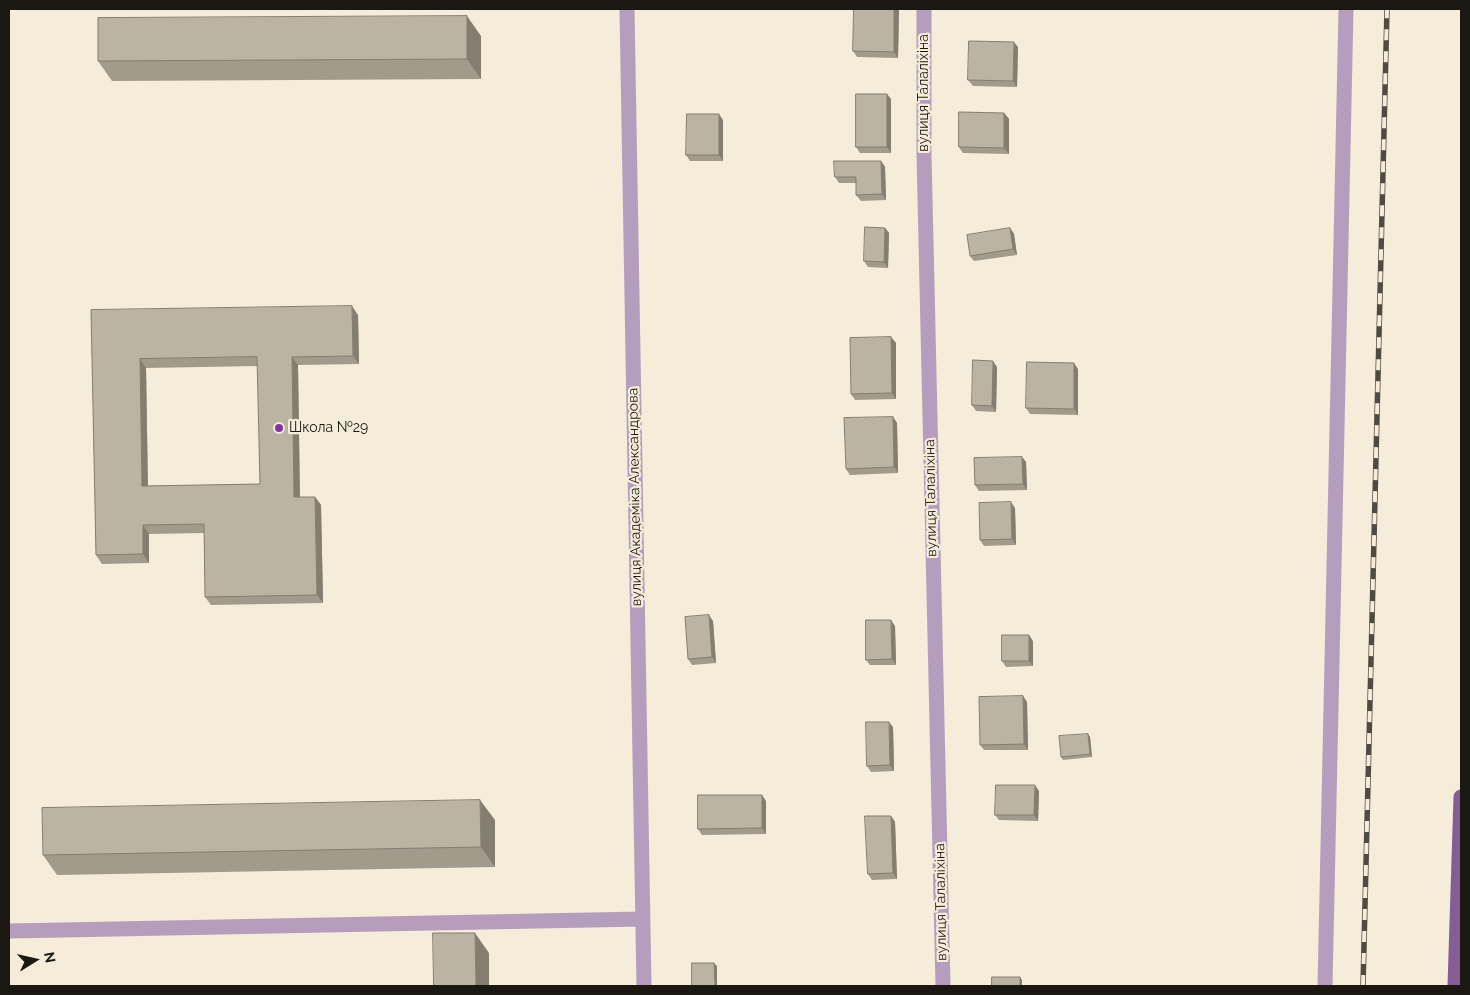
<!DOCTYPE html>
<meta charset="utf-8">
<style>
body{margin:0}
#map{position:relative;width:1470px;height:995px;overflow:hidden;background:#f5ecda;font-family:Raleway,sans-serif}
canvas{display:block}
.frame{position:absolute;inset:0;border:10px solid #1b1812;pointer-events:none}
.north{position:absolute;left:10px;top:935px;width:50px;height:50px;-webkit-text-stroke:4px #f5ecda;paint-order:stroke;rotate:80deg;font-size:14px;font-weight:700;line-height:20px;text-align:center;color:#1b1812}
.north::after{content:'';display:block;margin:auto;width:18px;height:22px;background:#1b1812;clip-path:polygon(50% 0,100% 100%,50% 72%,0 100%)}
</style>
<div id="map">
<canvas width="1470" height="995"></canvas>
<div class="frame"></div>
<div class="north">N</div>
</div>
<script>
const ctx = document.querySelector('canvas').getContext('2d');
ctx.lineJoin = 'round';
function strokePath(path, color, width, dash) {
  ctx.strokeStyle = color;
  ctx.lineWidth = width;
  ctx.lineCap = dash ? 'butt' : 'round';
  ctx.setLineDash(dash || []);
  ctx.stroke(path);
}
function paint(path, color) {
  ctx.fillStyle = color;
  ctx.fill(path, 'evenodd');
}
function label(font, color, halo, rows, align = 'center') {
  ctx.font = font + ' Raleway,sans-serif';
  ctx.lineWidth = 4.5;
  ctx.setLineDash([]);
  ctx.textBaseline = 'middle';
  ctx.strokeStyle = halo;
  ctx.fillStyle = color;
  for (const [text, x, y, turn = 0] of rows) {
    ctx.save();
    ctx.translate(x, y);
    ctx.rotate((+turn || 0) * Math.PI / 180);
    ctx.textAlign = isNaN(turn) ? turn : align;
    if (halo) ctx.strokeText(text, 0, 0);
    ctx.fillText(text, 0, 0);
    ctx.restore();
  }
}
strokePath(new Path2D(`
 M627,9L644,986
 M924,9V154L943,986
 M9,931L643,919
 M1325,986L1346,9`), '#b59ebd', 15);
strokePath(new Path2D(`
 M1455,986L1461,797`), '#855c93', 15);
const rail = new Path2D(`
 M1363,986L1387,9`);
strokePath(rail, '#504b42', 5.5);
strokePath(rail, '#f5ecda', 4, [11]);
paint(new Path2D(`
 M854,9H899L898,58L857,57L853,51Z
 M481,36V79L112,81L98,61Z
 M1018,47L1017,87L973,86L968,80Z
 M891,99V153H860L856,147Z
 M1004,113L1009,119V154L963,153L959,147Z
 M723,120V161H690L686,155Z
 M881,161L885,167L886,200L861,201L856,195V183H839L835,177Z
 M885,228L889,233L888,268L868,267L864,261Z
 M1010,228L1014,234L1017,255L974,261L970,256Z
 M91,310L358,315L359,364L298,365L300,497H315L321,505L323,603L211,605L205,597L204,533L149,534V563L102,564L96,555ZM258,366L260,484L148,486L146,368Z
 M891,337L896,343V399L855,400L851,394Z
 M997,367L996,412L976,411L972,405Z
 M1078,369V415L1030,414L1026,408Z
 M893,417L897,423L898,473L850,475L846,469Z
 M1022,457L1026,462L1027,490L979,491L975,485Z
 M1015,508L1016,545L984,546L980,540Z
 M713,621L716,663L692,665L688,659Z
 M895,626L896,665H870L866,660Z
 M1033,641V666L1006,667L1002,661Z
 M1023,696L1027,702L1028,750H984L980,745Z
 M893,727L894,771L871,772L867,766Z
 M1088,734L1090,737L1092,757L1063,760L1061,757Z
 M1039,791L1038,821L999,820L995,815Z
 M766,801V834L702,835L698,829Z
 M891,816L895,822L897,879L872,880L868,874Z
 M495,820V867L57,875L43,855Z`), '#a29b8b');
paint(new Path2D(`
 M894,9H899L898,58L894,52Z
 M467,16L481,36V79L467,59Z
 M1014,42L1018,47L1017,87L1013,81Z
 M887,94L891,99V153L887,147Z
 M1004,113L1009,119V154L1004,148Z
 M719,114L723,120V161L719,155Z
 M881,161L885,167L886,200L882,194Z
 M885,228L889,233L888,268L884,262Z
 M1010,228L1014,234L1017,255L1013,249Z
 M352,306L358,315L359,364L353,356Z
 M891,337L896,343V399L892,393Z
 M292,357L298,365L300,506L294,497Z
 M140,359L146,368L148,495L142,486Z
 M993,361L997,367L996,412L992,406Z
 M1074,363L1078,369V415L1074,409Z
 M893,417L897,423L898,473L894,467Z
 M1022,457L1026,462L1027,490L1023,484Z
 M315,497L321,505L323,603L317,595Z
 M1011,502L1015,508L1016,545L1012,539Z
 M143,525L149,534V563L143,554Z
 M709,615L713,621L716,663L712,657Z
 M891,620L895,626L896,665L892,659Z
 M1029,635L1033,641V666L1029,661Z
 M1023,696L1027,702L1028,750L1024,744Z
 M889,722L893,727L894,771L890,765Z
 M1088,734L1090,737L1092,757L1090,754Z
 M1035,785L1039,791L1038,821L1034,815Z
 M762,795L766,801V834L762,828Z
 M480,800L495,820V867L481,847Z
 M891,816L895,822L897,879L893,873Z
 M475,933L489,953V986H476Z
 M714,963L717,966V986H715Z
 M1020,977L1022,980V986H1020Z`), '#847e71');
const building = new Path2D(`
 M854,9H894V52L853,51Z
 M467,16V59L98,61V18Z
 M969,41L1014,42L1013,81L968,80Z
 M856,94H887V147H856Z
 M959,112L1004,113V148L959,147Z
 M687,114H719V155H686Z
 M834,161H881L882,194L856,195V177H835Z
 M865,227L885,228L884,262L864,261Z
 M1010,228L1013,249L970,256L967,235Z
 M352,306L353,356L292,357L294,497H315L317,595L205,597L204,524L143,525V554L96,555L91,310ZM257,357L260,484L142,486L140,359Z
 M891,337L892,393L851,394L850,338Z
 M973,360L993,361L992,406L972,405Z
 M1027,362L1074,363V409L1026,408Z
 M893,417L894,467L846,469L844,418Z
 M1022,457L1023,484L975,485L974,458Z
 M1011,502L1012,539L980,540L979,503Z
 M709,615L712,657L688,659L685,617Z
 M866,620H891L892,659L866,660Z
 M1002,635H1029V661H1002Z
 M1023,696L1024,744L980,745L979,697Z
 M866,722H889L890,765L867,766Z
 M1088,734L1090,754L1061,757L1059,736Z
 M996,785H1035L1034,815H995Z
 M698,795H762V828L698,829Z
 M480,800L481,847L43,855L42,808Z
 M865,816H891L893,873L868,874Z
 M433,933H475L476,986H434Z
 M692,963H714L715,986H692Z
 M992,977H1020V986H992Z`);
paint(building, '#bcb4a2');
strokePath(building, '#847e71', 1);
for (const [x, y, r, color] of [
 [279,428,5,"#8732a1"]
]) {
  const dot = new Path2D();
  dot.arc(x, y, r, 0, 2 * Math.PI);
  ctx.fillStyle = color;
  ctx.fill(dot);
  strokePath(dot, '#f5ecda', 2);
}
label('14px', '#1b1812', '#f5ecda', [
 ["вулиця Талаліхіна",924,93,-90],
 ["вулиця Академіка Александрова",635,497,-91],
 ["вулиця Талаліхіна",931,498,-91],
 ["вулиця Талаліхіна",941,902,-91]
]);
label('14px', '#1b1812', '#f5ecda', [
 ["Школа №29",289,428]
], 'left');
</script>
